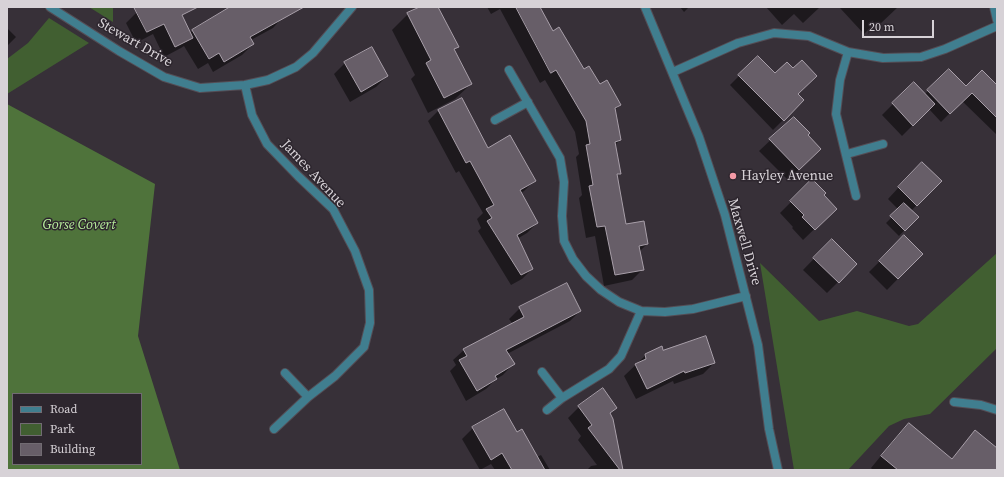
<!DOCTYPE html>
<style>
body{margin:0}
#map{position:relative;width:1004px;height:477px;overflow:hidden;background:#373038;font-family:"Source Serif 4",serif}
canvas{display:block}
.frame{position:absolute;inset:0;border:8px solid #d7d2d7;pointer-events:none}
.legend{position:absolute;left:12px;top:393px;width:130px;height:72px;box-sizing:border-box;background:#2d262e;border:1px solid #716b72;margin:0;padding:5px 7px;list-style:none;font-size:12px;color:#d7d2d7}
.legend li{display:flex;align-items:center;gap:8px;height:20px}
.legend b{width:20px;border:1px solid #716b72}
.scale{position:absolute;left:862px;top:20px;width:72px;height:18px;box-sizing:border-box;border:2px solid #d7d2d7;border-top:0;padding-left:5px;font-size:12px;line-height:14px;white-space:nowrap;color:#d7d2d7;-webkit-text-stroke:3px #2d262e;paint-order:stroke}
</style>
<div id="map">
<canvas width="1004" height="477"></canvas>
<div class="frame"></div>
<ul class="legend">
<li><b style="height:5px;background:#407e8f"></b>Road</li>
<li><b style="height:11px;background:#415f31"></b>Park</li>
<li><b style="height:11px;background:#675e68"></b>Building</li>
</ul>
<div class="scale">20 m</div>
</div>
<script>
const ctx = document.querySelector('canvas').getContext('2d');
ctx.lineJoin = 'round';
function paint(path, color) {
  ctx.fillStyle = color;
  ctx.fill(path, 'evenodd');
}
function strokePath(path, color, width, dash) {
  ctx.strokeStyle = color;
  ctx.lineWidth = width;
  ctx.lineCap = dash ? 'butt' : 'round';
  ctx.setLineDash(dash || []);
  ctx.stroke(path);
}
function label(font, color, halo, rows, align = 'center') {
  ctx.font = font + ' "Source Serif 4",serif';
  ctx.lineWidth = 3;
  ctx.setLineDash([]);
  ctx.textBaseline = 'middle';
  ctx.strokeStyle = halo;
  ctx.fillStyle = color;
  for (const [text, x, y, turn = 0] of rows) {
    ctx.save();
    ctx.translate(x, y);
    ctx.rotate((+turn || 0) * Math.PI / 180);
    ctx.textAlign = isNaN(turn) ? turn : align;
    if (halo) ctx.strokeText(text, 0, 0);
    ctx.fillText(text, 0, 0);
    ctx.restore();
  }
}
paint(new Path2D(`
 M89,7H113V22Z
 M49,18L89,43L7,94V59L28,43Z
 M997,253V348L930,414L904,419L889,426L848,470H794L760,263L819,321L857,311L909,326L918,324Z`), '#415f31');
paint(new Path2D(`
 M7,104L155,184L138,336L180,470H7ZM13,394H141V464H13Z`), '#4f733b');
paint(new Path2D(`
 M146,7H177L190,33L192,31L239,7H292L273,28L251,40L253,44L242,55L213,72L208,63L198,69L184,46L181,48L164,57L153,34L136,43L126,23L137,12Z
 M422,7H437L457,47L454,50L471,84L455,99L428,113L411,79L415,75L392,30L408,14Z
 M487,7H539L552,32L584,71L620,105L615,110L620,140L615,145L620,173L616,177L625,226L647,244L639,252L643,269L632,280L604,286L595,236L586,238L579,198L582,195L576,157L579,154L575,132L545,80L540,83L500,9L491,14Z
 M680,7H689L684,12Z
 M766,7H820L803,23L794,14L782,25Z
 M841,7H898L879,25L876,22L864,34L840,8Z
 M7,28L16,37L7,46Z
 M758,57L803,100L773,130L730,85Z
 M345,63L387,76L376,87L350,102L334,74Z
 M949,70L966,88L997,92V135L962,101L941,122L929,109L902,136L882,115L914,83L924,95Z
 M461,99L487,149L534,181L524,191L520,194L537,223L527,233L517,239L532,269L522,279L511,285L478,231L481,228L477,219L483,213L459,171L456,173L428,121L438,111Z
 M794,118L807,136L820,149L788,180L759,151Z
 M911,174L940,181L911,211L917,217L899,236L886,223L899,210L888,199Z
 M812,181L822,195L835,209L803,240L792,228L793,227L780,213Z
 M832,240L856,264L827,293L803,270Z
 M893,248L922,254L887,290L869,272Z
 M520,308L580,311L570,321L507,354L513,364L503,375L496,379L486,389L466,401L450,371L456,365L453,360L464,350L513,324L509,319Z
 M646,355L714,363L703,374L674,384L673,381L636,399L624,376Z
 M579,407H616L609,414L622,470H587L591,466L597,465L578,440L581,436L568,418Z
 M909,424V470H873L871,468L898,435Z
 M473,428L517,433L537,457L541,455L550,470H495L491,464L480,470L462,439Z
 M976,432L997,449V470H943L965,443Z`), '#0007');
const building = new Path2D(`
 M134,7H198L182,15L193,38L175,47L164,24L147,32Z
 M230,7H304L250,37L254,44L224,62L219,53L209,59L192,30Z
 M420,7H438L459,47L454,49L472,84L444,98L426,63L431,60L407,13Z
 M516,7H540L553,31L559,27L584,69L589,66L600,84L607,80L621,105L615,108L621,140L615,142L621,174H617L626,224L644,221L648,244L639,246L644,270L615,275L605,226L597,227L589,186L593,185L586,145L590,144L586,121L556,70L551,73Z
 M372,47L388,76L361,92L344,62Z
 M758,56L775,73L787,62L793,68L802,60L817,76L798,94L804,100L784,121L738,75Z
 M949,69L966,86L982,70L997,85V118L972,93L950,114L927,90Z
 M914,82L935,104L913,126L892,103Z
 M462,98L488,148L510,135L536,181L520,190L538,223L517,235L533,269L521,275L487,221L492,218L486,209L494,205L470,161L466,163L438,110Z
 M794,117L810,133L808,135L821,149L799,170L769,139Z
 M922,162L942,181L917,206L898,187Z
 M812,179L826,193L824,195L837,209L815,230L802,217L804,215L790,201Z
 M904,203L919,217L905,231L890,216Z
 M904,235L923,254L898,279L879,261Z
 M832,239L857,264L839,283L813,258Z
 M567,283L581,311L506,350L515,364L495,376L497,379L477,391L459,360L467,356L463,349L524,317L519,307Z
 M706,336L715,363L685,373L684,371L647,389L635,364L646,359L645,354L662,346L663,350Z
 M603,388L617,408L610,413L613,419L623,470H620L588,428L592,425L578,406Z
 M504,409L517,432L522,429L545,470H512L502,453L491,460L472,427Z
 M909,423L952,459L975,430L997,448V470H898L881,456Z`);
paint(building, '#675e68');
strokePath(building, '#a89fa9', 1);
const street = new Path2D(`
 M50,7L119,51L164,77L200,88L245,85L268,80L296,67L313,53L352,7
 M645,7L699,137L725,215L758,345L769,429L778,470
 M994,7L997,20
 M848,52L840,80L836,114L856,196
 M509,70L560,158L564,182L562,216L564,241L573,259L586,276L601,290L619,302L641,311L665,312L693,309L746,296
 M673,72L738,43L774,33L809,36L848,52L883,58L921,57L945,49L997,26
 M245,85L252,115L267,144L298,176L333,209L355,251L369,290L370,323L364,347L335,376L308,397L274,429
 M495,120L528,102
 M847,154L883,144
 M542,372L562,398
 M285,373L308,397
 M954,402L981,405L997,410
 M547,410L562,398L609,369L621,356L641,311`);
strokePath(street, '#544d55', 10);
strokePath(street, '#407e8f', 8);
for (const [x, y, r, color] of [
 [733,176,4,"#f49aa6"]
]) {
  const dot = new Path2D();
  dot.arc(x, y, r, 0, 2 * Math.PI);
  ctx.fillStyle = color;
  ctx.fill(dot);
  strokePath(dot, '#2d262e', 1.5);
}
label('14px', '#d7d2d7', '#2d262e', [
 ["Stewart Drive",135,43,30],
 ["James Avenue",313,174,47],
 ["Maxwell Drive",744,242,74]
]);
label('14px', '#d7d2d7', '#2d262e', [
 ["Hayley Avenue",741,176]
], 'left');
label('italic 14px', '#b7ee9b', '#2d262e', [
 ["Gorse Covert",79,225]
]);
</script>
